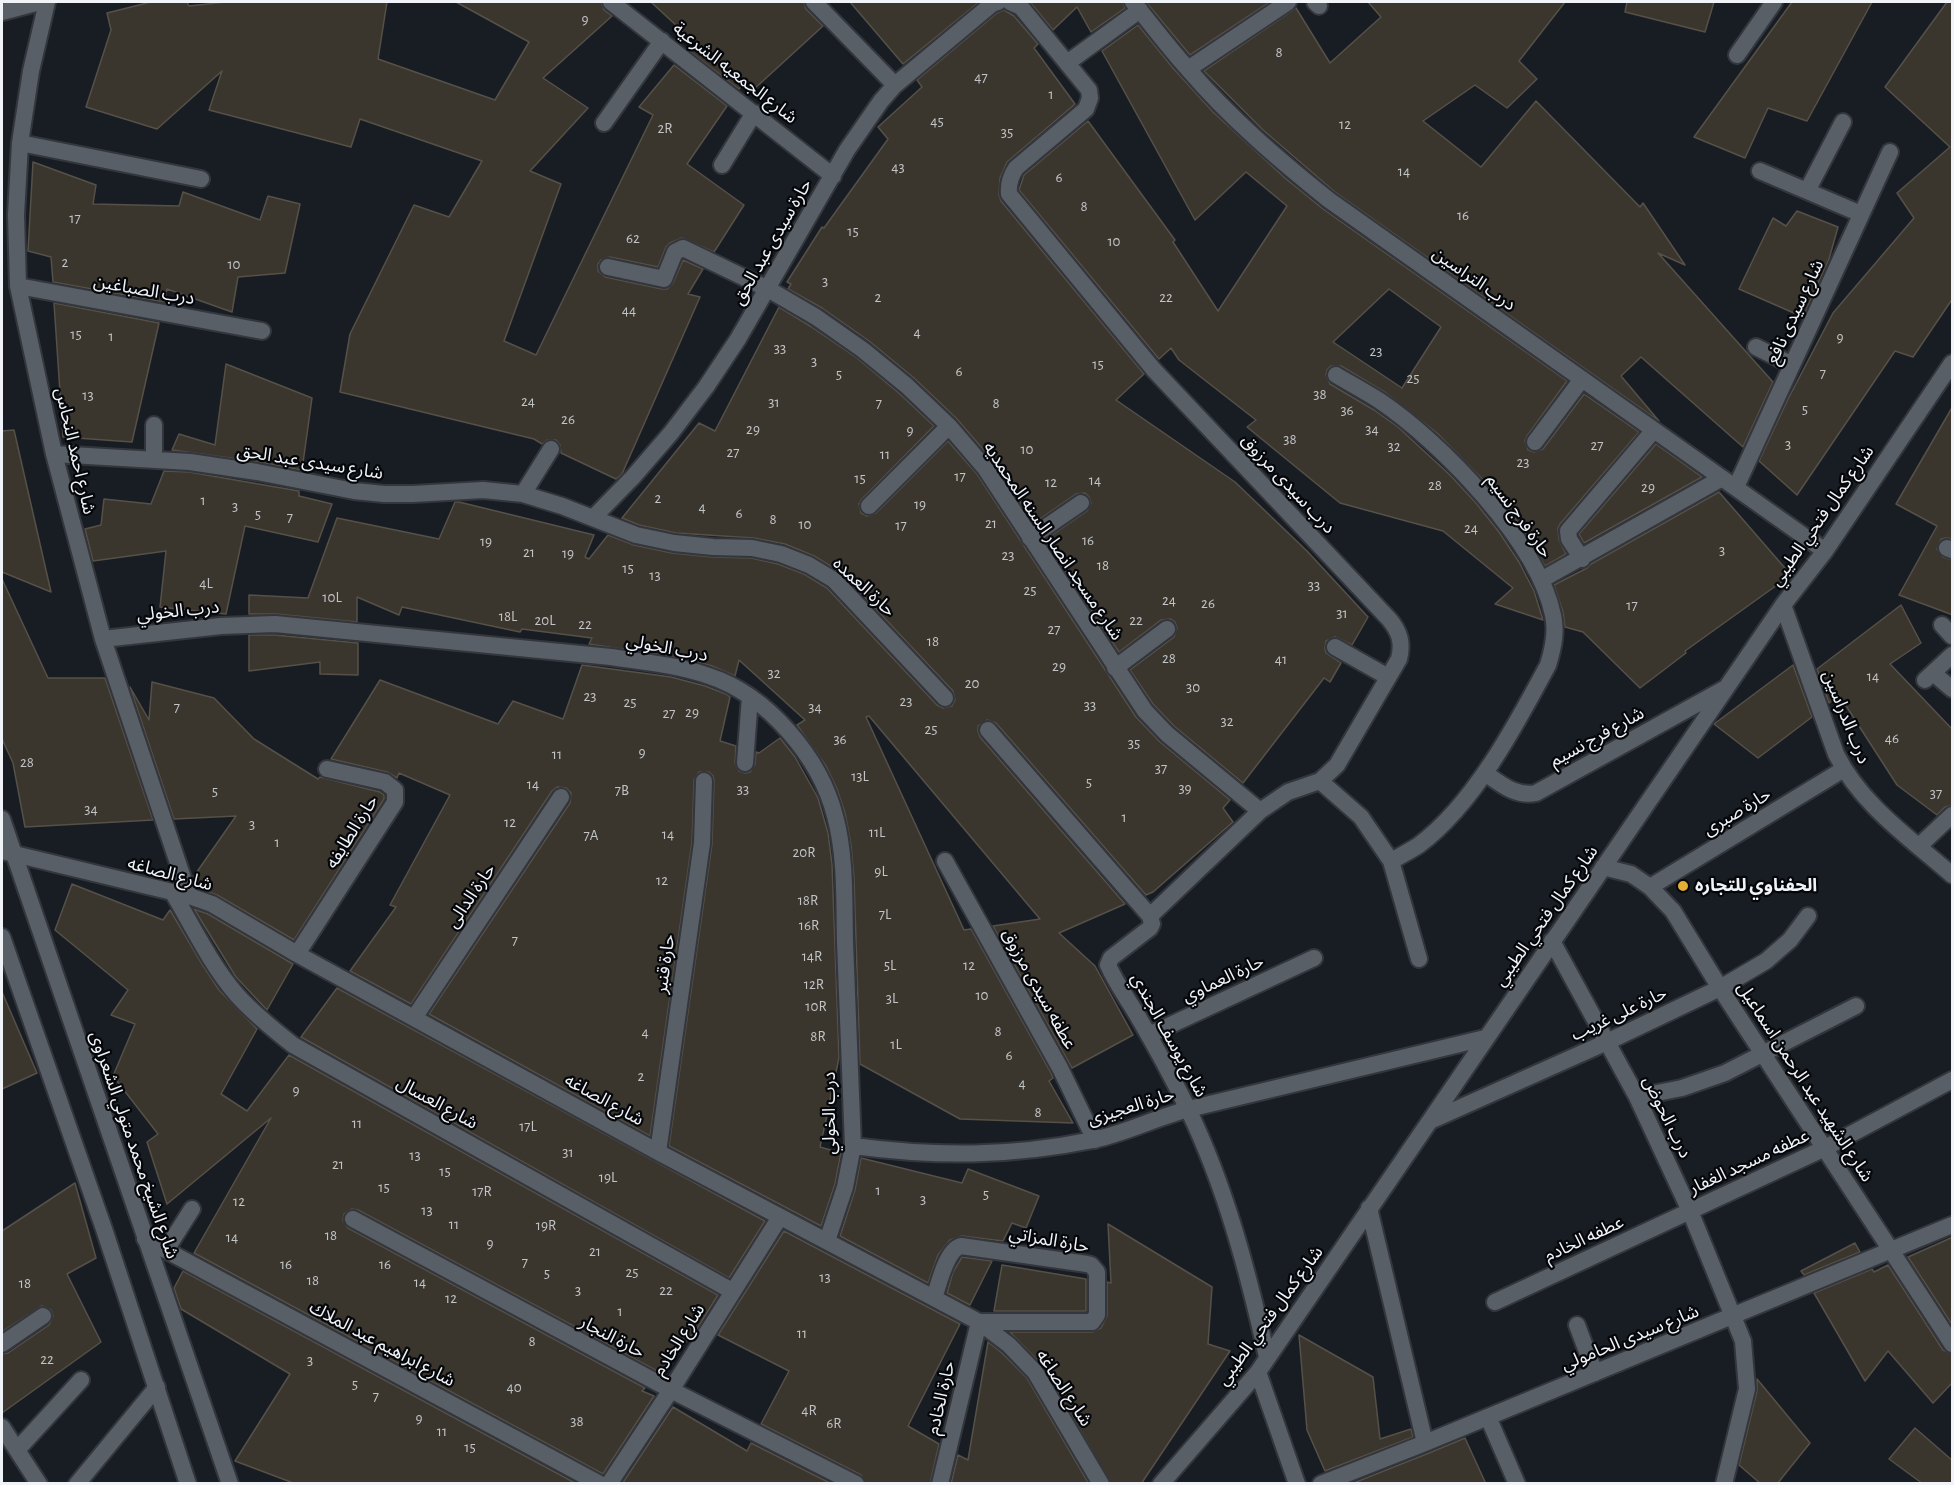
<!DOCTYPE html>
<meta charset="utf-8">
<style>
body{margin:0}
#map{position:relative;width:1954px;height:1485px;overflow:hidden;background:#181d23;font-family:"Alegreya Sans",sans-serif}
canvas{display:block}
.frame{position:absolute;inset:0;border:3px solid #f0f3f8;pointer-events:none}
</style>
<div id="map">
<canvas width="1954" height="1485"></canvas>
<div class="frame"></div>
</div>
<script>
const ctx = document.querySelector('canvas').getContext('2d');
ctx.lineJoin = 'round';
function paint(path, color) {
  ctx.fillStyle = color;
  ctx.fill(path, 'evenodd');
}
function strokePath(path, color, width, dash) {
  ctx.strokeStyle = color;
  ctx.lineWidth = width;
  ctx.lineCap = dash ? 'butt' : 'round';
  ctx.setLineDash(dash || []);
  ctx.stroke(path);
}
function label(font, color, halo, rows, align = 'center') {
  ctx.font = font + ' "Alegreya Sans","Noto Sans Arabic",sans-serif';
  ctx.lineWidth = 4.5;
  ctx.setLineDash([]);
  ctx.textBaseline = 'middle';
  ctx.strokeStyle = halo;
  ctx.fillStyle = color;
  for (const [text, x, y, turn = 0] of rows) {
    ctx.save();
    ctx.translate(x, y);
    ctx.rotate((+turn || 0) * Math.PI / 180);
    ctx.textAlign = isNaN(turn) ? turn : align;
    if (halo) ctx.strokeText(text, 0, 0);
    ctx.fillText(text, 0, 0);
    ctx.restore();
  }
}
const building = new Path2D(`
 M151,2H187L189,6L226,2H387L378,59L495,100L529,42L456,2H601L604,10L612,16L543,78L588,108L530,171L561,184L504,341L536,355L653,115L639,107L674,65L727,106L687,164L744,205L714,252L682,238L670,243L666,247L658,267L610,257L601,260L598,264V271L605,277L662,289H667L673,283L683,260L703,269L688,294L700,297L622,474L616,479L561,453L560,445L556,440H547L542,444L534,439L340,392L350,334L414,205L449,217L482,161L360,119L351,147L209,110L222,71L157,129L86,107L111,30L107,13Z
 M651,2H804L806,9L823,26L753,90L744,83L739,89L687,49L693,41Z
 M850,2H979L903,64Z
 M1030,2H1123L1125,8L1091,32L1077,7L1053,30Z
 M1146,2H1270L1190,55Z
 M1368,2H1565L1519,61L1537,79L1507,108L1475,85L1423,121L1481,167L1536,101L1640,207L1643,203L1685,265L1658,253L1773,382L1743,447L1641,357L1621,376L1659,421L1335,192L1263,130L1204,71L1296,8L1330,63L1381,17Z
 M1627,2H1714L1705,32L1625,12Z
 M1792,2H1872L1807,121L1768,108L1745,158L1694,137Z
 M1947,2H1953V298L1913,357L1895,351L1797,495L1759,461L1788,399L1833,313L1914,218L1897,193L1950,147L1885,87Z
 M1004,10L1014,16L1038,44L1034,48L1075,104L1007,162L1000,178L999,195L1001,201L1144,374L1116,400L1235,482L1307,551L1368,617L1352,645L1335,637L1326,641L1325,648L1326,653L1341,663L1330,682L1324,678L1243,783L1174,726L1153,704L1130,670L1174,637L1177,628L1175,622L1171,619L1161,620L1119,652L1045,540L1087,511L1091,503L1089,497L1085,493L1076,494L1034,523L994,462L956,418L914,378L869,341L822,308L788,289L791,284L787,282L822,227L824,228L888,139L878,127L922,87L917,80L997,13Z
 M1138,25L1173,68L1213,112L1285,178L1323,209L1567,381L1527,436L1525,441L1528,450L1534,452L1543,449L1584,394L1639,432L1560,524L1558,528L1559,540L1566,554L1545,566L1516,520L1492,489L1437,433L1386,393L1341,366H1331L1327,370L1326,375L1330,384L1374,410L1398,427L1450,475L1476,503L1499,532L1519,562L1534,591L1543,620L1495,604L1513,588L1443,531L1340,503L1247,427L1256,420L1179,360L1171,348L1159,359L1019,190L1024,175L1088,121L1175,240L1173,242L1218,311L1287,206L1246,172L1195,220L1102,51ZM1389,289L1441,327L1402,388L1333,342Z
 M33,162L96,185L93,204L179,206L183,192L260,220L268,196L300,204L285,273L238,277L232,312L167,289L164,302L53,282L51,257L28,251Z
 M1797,211L1838,227L1829,259L1803,317L1739,289L1773,218L1786,226Z
 M54,303L159,323L132,442L63,437Z
 M779,307L810,326L857,358L900,394L934,426L862,499L859,504L861,513L867,516L876,513L948,441L977,474L1136,717L1160,742L1230,800L1223,808L1233,822L1153,892L1146,895L996,723L987,720L978,726V731L980,737L1125,904L1059,933L1095,966L1133,1035L1072,1068L993,926L1040,919L869,716L866,717L964,930L971,929L1051,1073L1053,1078L1049,1081L1073,1123L960,1119L860,1064L854,878L851,845L845,813L837,789L826,766L797,725L805,720L739,660L735,676L712,666L687,659L589,644L592,638L522,629L520,632L402,607L399,615L357,597V622L276,614H249V595L308,598L337,518L439,539L455,502H459L594,535L585,557L589,559L608,535L634,545L672,553L712,557L751,558L778,564L804,574L827,588L937,705L943,708L952,706L955,700L953,691L842,573L814,556L785,544L754,538L676,533L639,525L622,518L699,423L715,431Z
 M226,364L312,398L302,470L259,462L172,450L179,434L215,445Z
 M1953,406V539L1946,538L1941,539L1937,549L1943,557L1953,560V615L1899,595L1937,526L1896,504Z
 M14,430L51,592L2,572V431Z
 M1656,444L1702,477L1584,543L1579,534Z
 M164,471L189,472L299,491V496L332,504L318,542L245,526L226,614L160,607L166,551L93,561L85,529L101,525L104,499L151,504Z
 M1719,492L1791,575L1685,651L1686,653L1640,688L1583,632L1565,627L1563,612L1554,585L1587,568L1591,564Z
 M2,579L48,678H105L153,820L25,827L13,763L2,739Z
 M1901,605L1921,643L1890,664L1953,730V805L1945,807L1937,815L1897,785L1839,695L1829,703L1817,669Z
 M249,635H275L358,643V675L320,674V662L249,671Z
 M582,665L671,677L705,686L726,694L730,697L720,741L736,746L735,763L739,771L745,773L750,772L755,764L756,752L759,753L780,738L795,757L818,798L828,833L832,864L839,1058L827,1114H824L827,1115L820,1147L841,1153L835,1184L821,1226L669,1146L712,844L714,781L713,776L709,772H699L694,780L692,842L650,1136L429,1014L570,803L571,793L566,788L557,787L552,791L411,1004L350,971L396,907L390,905L450,795L399,773L397,778L387,772L331,759L380,680L498,724L513,701L563,719Z
 M1793,665L1812,717L1758,758L1714,724Z
 M152,682L214,698L254,739L318,779L320,777L380,792L384,795V799L294,940L217,895L197,888L194,876L236,816L174,819L130,687L149,720Z
 M72,884L163,920L170,910L202,964L219,990L257,1029L221,1094L247,1111L289,1055L718,1295L695,1332L659,1372L358,1210L352,1209L344,1214L343,1220L348,1228L645,1388L642,1391L654,1396L603,1474L194,1253L271,1118L167,1204L147,1142L158,1134L113,1076L135,1024L111,1015L128,990L55,930Z
 M194,909L208,914L293,964L267,1010L236,977Z
 M337,988L765,1221L729,1278L301,1037Z
 M2,992L37,1073L2,1089Z
 M861,1158L962,1183L968,1169L1039,1196L1026,1228L1012,1223L1003,1241L962,1236L950,1240L938,1255L928,1283L840,1236L855,1190Z
 M75,1183L96,1258L67,1274L101,1342L2,1413V1354L8,1353L49,1325L53,1316L51,1310L42,1306L2,1332V1231Z
 M1108,1224L1212,1287L1208,1344L1230,1351L1141,1484H1111L1044,1367L1010,1332H1092L1101,1328L1107,1316V1282L1111,1283Z
 M784,1231L960,1324L908,1426L939,1444L930,1484H866L861,1475L761,1424L789,1371L718,1335Z
 M1953,1237V1326L1908,1257Z
 M1855,1243L1860,1252L1804,1275L1801,1271Z
 M962,1257L992,1261L970,1305L947,1293L953,1272Z
 M1002,1265L1086,1279V1311H994Z
 M1888,1265L1943,1350L1953,1354V1382L1933,1403L1888,1351L1865,1381L1814,1293L1872,1269L1874,1272Z
 M183,1271L577,1484H296L235,1461L290,1374L181,1309L174,1288Z
 M1299,1335L1373,1377L1380,1439L1411,1429L1413,1437L1325,1471L1307,1430Z
 M988,1342L1002,1353L1027,1378L1089,1484H951L958,1455L968,1460Z
 M1757,1379L1810,1443L1777,1484H1761L1739,1465L1757,1391Z
 M673,1407L747,1451L751,1443L832,1484H622Z
 M1915,1428L1953,1461V1484H1923L1889,1459Z
 M1465,1438L1486,1484H1351L1429,1453Z`);
paint(building, '#3a362e');
strokePath(building, '#565148', 1.5);
const minor = new Path2D(`
 M47,2L31,71L20,143L16,215L18,286L54,454L103,639L189,896
 M611,2L833,176
 M814,2L895,85
 M1010,2L1021,7L1089,90L1090,98L1086,109L1016,168C1010,177 1008,184 1009,194L1154,370L1389,619C1400,632 1403,643 1399,659L1337,765L1320,781L1288,792L1260,811L1150,916
 M1133,2C1151,24 1169,48 1188,69C1230,118 1279,160 1329,200L1825,551
 M1315,2L1319,6
 M2,12L40,2
 M1737,55L1774,2
 M1067,63L1140,10
 M1188,69L1288,2
 M604,123L662,41
 M20,143L201,179
 M722,165L754,113
 M1760,171L1861,214
 M1807,191L1843,122
 M608,267L664,279L675,252L683,248L768,289L816,317L863,350L907,386L949,426L985,468L1145,711L1167,734L1260,811
 M18,286L262,331
 M1756,347L1792,365
 M1336,375C1351,384 1366,392 1380,401C1441,442 1538,542 1553,615C1557,632 1553,649 1548,665C1516,725 1474,804 1419,845C1410,851 1400,856 1391,861
 M154,425V459
 M1535,442L1582,379
 M54,454L190,462L257,472L354,491L384,494H413L483,490L523,494L562,506L636,535L674,543L713,547L752,548L781,554L809,565L834,580L945,698
 M1736,487L1890,152
 M523,494L551,449
 M869,506L949,426
 M593,518L633,477L671,433L706,387L738,339L847,150L881,101L895,85L992,4L998,2
 M1030,538L1081,503
 M1947,548L1952,550
 M1582,559L1569,539L1568,531L1654,430
 M1541,580L1722,478
 M1783,605L1836,754C1861,805 1911,839 1952,875
 M1942,625L1952,636
 M103,639L221,626L275,624L611,657C644,662 677,665 709,676C767,695 820,757 835,816C846,856 844,901 845,942C848,1010 850,1078 853,1146L845,1187L827,1241
 M1335,647L1388,677
 M1115,668L1167,629
 M1933,673L1952,689
 M1925,680L1952,655
 M988,730L1150,916L1152,924L1150,928L1111,958L1108,965C1116,984 1130,1002 1140,1020C1157,1049 1173,1079 1188,1109C1226,1188 1248,1272 1267,1357
 M745,763L750,697
 M1485,773C1501,784 1515,797 1536,793L1724,689
 M1320,781L1361,817L1391,861L1419,959
 M1919,846L1952,815
 M2,851L189,896L212,904L297,954L658,1152L979,1322L1009,1345L1035,1372L1101,1484
 M945,861L1060,1068L1095,1140
 M1603,867L1631,874L1650,887L1673,911L1720,988L1952,1344
 M1650,887L1844,769
 M173,893C193,927 211,965 237,995C254,1014 274,1030 293,1045L732,1291
 M1552,941L1637,1097L1690,1211L1743,1341L1747,1389L1724,1484
 M297,954L395,802V790L385,782L327,769
 M414,1018L561,797
 M1149,1035L1314,958
 M1637,1097L1682,1088L1725,1073L1856,1006
 M1430,1121L1607,1042L1720,988L1766,961L1790,940L1808,916
 M853,1146C937,1157 1009,1157 1093,1140C1127,1133 1159,1116 1193,1108C1290,1085 1388,1061 1485,1038
 M658,1152L702,843L704,781
 M1369,1208L1425,1443
 M353,1219L671,1390L856,1484
 M145,1239L600,1484
 M166,1250L192,1209
 M934,1298C939,1284 946,1250 961,1246L1087,1264L1091,1265L1097,1272V1315L1092,1322H979L940,1484
 M1495,1302L1825,1148L1952,1080
 M1577,1325L1595,1373
 M2,1344L43,1316
 M1258,1372L1297,1484
 M1488,1417L1517,1484
 M2,1427L39,1484
 M17,1450L81,1380
 M77,1484L157,1387
 M609,1484L671,1390L780,1217
 M1161,1484L1258,1372L1783,605L1825,551L1952,363
 M1321,1484L1425,1443L1952,1225`);
const tertiary = new Path2D(`
 M2,819L230,1484
 M2,937L104,1229L188,1484`);
strokePath(minor, '#33363c', 20);
strokePath(tertiary, '#33363c', 20);
strokePath(minor, '#595f67', 16);
strokePath(tertiary, '#595f67', 16);
for (const [x, y, r, color] of [
 [1683,886,6,"#e4ae35"]
]) {
  const dot = new Path2D();
  dot.arc(x, y, r, 0, 2 * Math.PI);
  ctx.fillStyle = color;
  ctx.fill(dot);
  strokePath(dot, '#05070a', 2);
}
label('15px', '#c2c4c6', null, [
 ["9",585,19],
 ["8",1279,52],
 ["47",981,77],
 ["1",1051,94],
 ["45",937,121],
 ["12",1345,124],
 ["2R",665,128],
 ["35",1007,132],
 ["43",898,167],
 ["14",1404,171],
 ["6",1059,177],
 ["8",1084,206],
 ["16",1463,215],
 ["17",75,218],
 ["15",853,231],
 ["62",633,238],
 ["10",1114,241],
 ["2",65,262],
 ["10",234,264],
 ["3",825,281],
 ["2",878,297],
 ["22",1166,297],
 ["44",629,310],
 ["4",917,332],
 ["15",76,334],
 ["1",111,336],
 ["9",1840,337],
 ["33",780,348],
 ["23",1376,351],
 ["3",814,361],
 ["15",1098,364],
 ["6",959,371],
 ["7",1823,373],
 ["5",839,374],
 ["25",1413,378],
 ["38",1320,394],
 ["13",88,395],
 ["24",528,401],
 ["31",774,402],
 ["7",879,403],
 ["8",996,403],
 ["5",1805,409],
 ["36",1347,410],
 ["26",568,419],
 ["29",753,429],
 ["34",1372,429],
 ["9",910,430],
 ["38",1290,439],
 ["3",1788,444],
 ["27",1597,445],
 ["32",1394,446],
 ["10",1027,449],
 ["27",733,452],
 ["11",885,454],
 ["23",1523,462],
 ["17",960,476],
 ["15",860,478],
 ["14",1095,480],
 ["12",1051,482],
 ["28",1435,485],
 ["29",1648,487],
 ["2",658,498],
 ["1",203,500],
 ["19",920,504],
 ["3",235,506],
 ["4",702,507],
 ["6",739,513],
 ["5",258,514],
 ["7",290,517],
 ["8",773,519],
 ["21",991,523],
 ["10",805,524],
 ["17",901,525],
 ["24",1471,528],
 ["16",1088,540],
 ["19",486,541],
 ["3",1722,550],
 ["21",529,552],
 ["19",568,553],
 ["23",1008,555],
 ["18",1103,565],
 ["15",628,568],
 ["13",655,575],
 ["4L",206,583],
 ["33",1314,585],
 ["25",1030,590],
 ["10L",332,597],
 ["24",1169,600],
 ["26",1208,603],
 ["17",1632,605],
 ["31",1342,613],
 ["18L",508,616],
 ["20L",545,620],
 ["22",1136,620],
 ["22",585,624],
 ["27",1054,629],
 ["18",933,641],
 ["28",1169,658],
 ["41",1281,659],
 ["29",1059,666],
 ["32",774,673],
 ["14",1873,676],
 ["20",972,683],
 ["30",1193,687],
 ["23",590,696],
 ["23",906,701],
 ["25",630,702],
 ["33",1090,705],
 ["7",177,707],
 ["34",815,707],
 ["29",692,712],
 ["27",669,713],
 ["32",1227,721],
 ["25",931,729],
 ["46",1892,738],
 ["36",840,739],
 ["35",1134,743],
 ["9",642,752],
 ["11",557,754],
 ["28",27,762],
 ["37",1161,768],
 ["13L",860,776],
 ["5",1089,782],
 ["14",533,784],
 ["39",1185,788],
 ["33",743,789],
 ["7B",622,790],
 ["5",215,791],
 ["37",1936,793],
 ["34",91,809],
 ["1",1124,817],
 ["12",510,822],
 ["3",252,824],
 ["11L",877,832],
 ["14",668,834],
 ["7A",591,835],
 ["1",277,842],
 ["20R",804,852],
 ["9L",881,871],
 ["12",662,880],
 ["18R",808,900],
 ["7L",885,914],
 ["16R",809,925],
 ["7",515,940],
 ["14R",812,956],
 ["5L",890,965],
 ["12",969,965],
 ["12R",814,984],
 ["10",982,995],
 ["3L",892,998],
 ["10R",816,1006],
 ["8",998,1031],
 ["4",645,1032],
 ["8R",818,1036],
 ["1L",896,1044],
 ["6",1009,1055],
 ["2",641,1076],
 ["4",1022,1083],
 ["9",296,1090],
 ["8",1038,1112],
 ["11",357,1123],
 ["17L",528,1126],
 ["31",568,1152],
 ["13",415,1155],
 ["21",338,1164],
 ["15",445,1171],
 ["19L",608,1177],
 ["15",384,1187],
 ["1",878,1190],
 ["17R",482,1191],
 ["5",986,1194],
 ["3",923,1199],
 ["12",239,1201],
 ["13",427,1210],
 ["11",454,1224],
 ["19R",546,1225],
 ["18",331,1235],
 ["14",232,1237],
 ["9",490,1243],
 ["21",595,1251],
 ["7",525,1262],
 ["16",286,1264],
 ["16",385,1264],
 ["25",632,1272],
 ["5",547,1273],
 ["13",825,1277],
 ["18",313,1280],
 ["14",420,1282],
 ["18",25,1283],
 ["3",578,1290],
 ["22",666,1290],
 ["12",451,1298],
 ["1",620,1311],
 ["11",802,1333],
 ["8",532,1341],
 ["22",47,1359],
 ["3",310,1360],
 ["5",355,1384],
 ["40",514,1387],
 ["7",376,1396],
 ["4R",809,1410],
 ["9",419,1418],
 ["38",577,1421],
 ["6R",834,1423],
 ["11",442,1431],
 ["15",470,1447]
]);
label('18px', '#f0f3f8', '#05070a', [
 ["شارع الجمعيه الشرعية",735,73,38],
 ["حارة سيدى عبد الحق",772,242,-60],
 ["درب التراسين",1474,279,35],
 ["درب الصباغين",144,290,10],
 ["شارع سيدى نافع",1795,312,-65],
 ["شارع احمد النحاس",75,451,77],
 ["شارع سيدى عبد الحق",310,462,9],
 ["درب سيدى مرزوق",1288,484,47],
 ["حارة فرج نسيم",1519,516,54],
 ["شارع كمال فتحي الطيبي",1822,516,-55],
 ["شارع مسجد انصار السنه المحمديه",1053,541,56],
 ["حارة العمده",864,587,43],
 ["درب الخولي",178,611,-6],
 ["درب الخولي",667,648,11],
 ["درب الدراسين",1846,717,68],
 ["شارع فرج نسيم",1597,737,-29],
 ["حارة صبرى",1737,812,-31],
 ["حارة الطايفه",352,832,-58],
 ["شارع الصاغه",170,874,15],
 ["حارة الدالى",471,896,-56],
 ["شارع كمال فتحي الطيبي",1546,916,-55],
 ["حارة قنبر",665,964,-82],
 ["حارة العماوي",1223,979,-25],
 ["عطفه سيدى مرزوق",1039,989,61],
 ["حارة على غريب",1619,1014,-25],
 ["شارع يوسف الجندي",1169,1035,61],
 ["شارع الشهيد عبد الرحمن اسماعيل",1805,1082,57],
 ["شارع الصاغه",604,1100,29],
 ["شارع العسال",437,1103,29],
 ["حارة العجيزى",1131,1107,-17],
 ["درب الخولي",830,1113,-90],
 ["درب الحوض",1667,1117,64],
 ["شارع الشيخ محمد متولي الشعراوى",134,1145,71],
 ["عطفه مسجد الغفار",1749,1162,-25],
 ["عطفه الخادم",1584,1239,-25],
 ["حارة المزاتي",1049,1240,10],
 ["شارع كمال فتحي الطيبي",1270,1316,-54],
 ["حارة النجار",612,1337,28],
 ["شارع سيدى الحامولي",1630,1338,-22],
 ["شارع الخادم",679,1340,-58],
 ["شارع ابراهيم عبد الملاك",382,1344,28],
 ["شارع الصاغه",1064,1388,57],
 ["حارة الخادم",941,1398,-77]
]);
label('bold 18px', '#f0f3f8', '#05070a', [
 ["الحفناوي للتجاره",1695,886]
], 'left');
</script>
